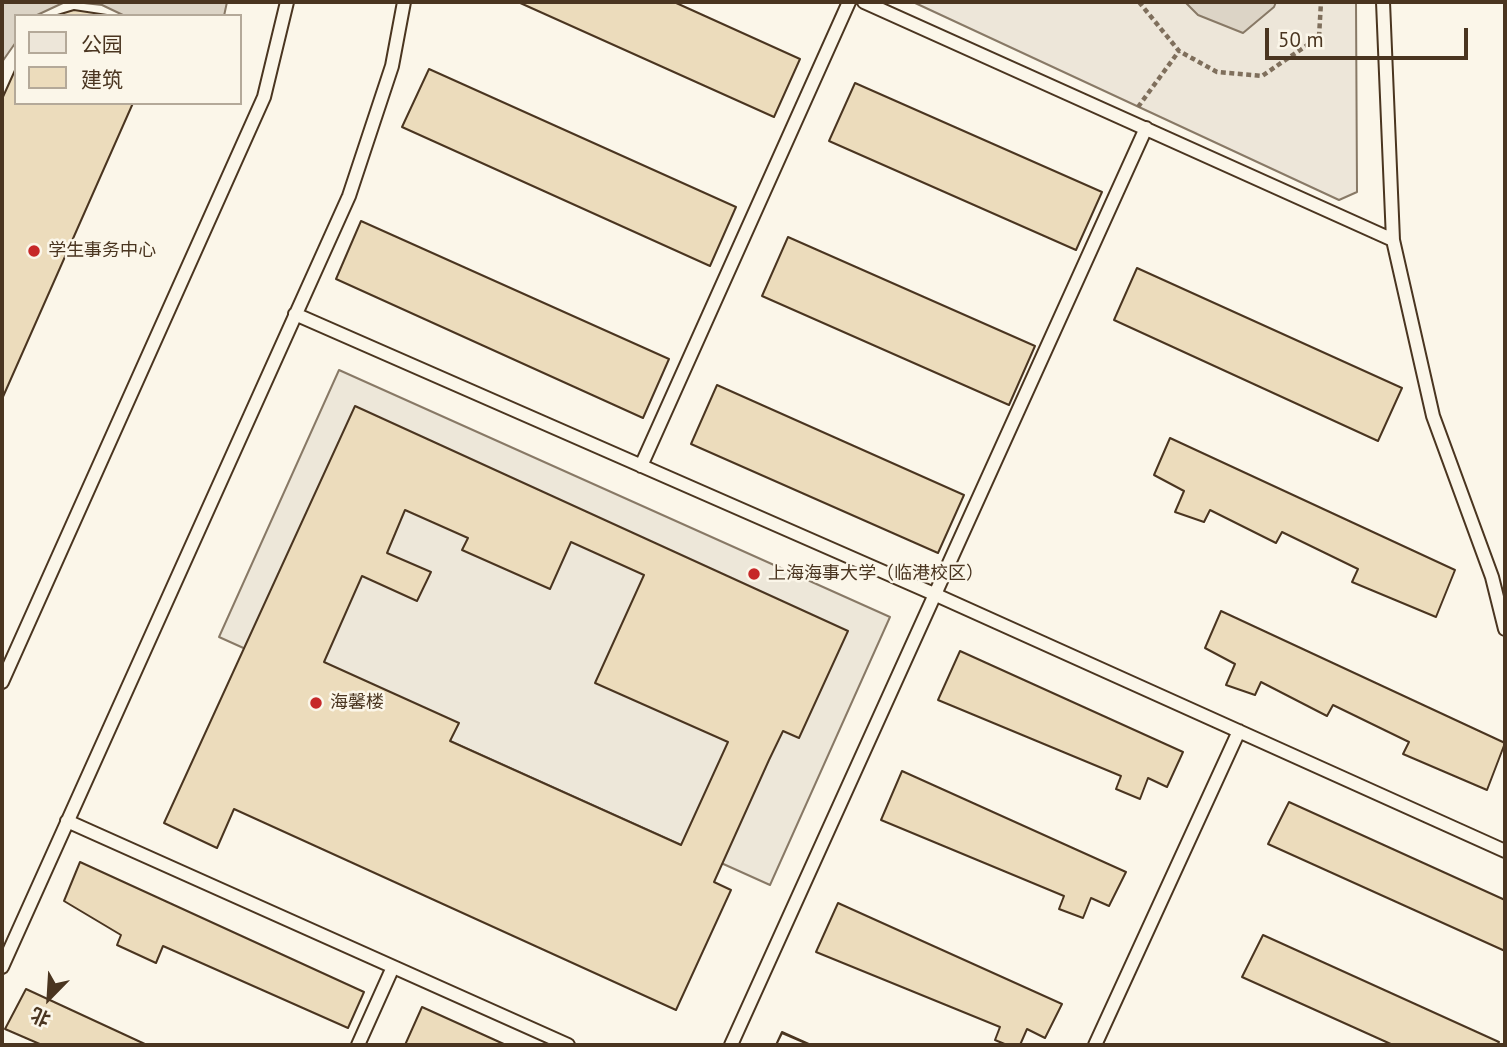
<!DOCTYPE html>
<meta charset="utf-8">
<style>
body{margin:0}
#map{position:relative;width:1507px;height:1047px;overflow:hidden;background:#fbf6e9;font-family:"PT Sans","Noto Sans SC",sans-serif}
canvas{display:block}
.frame{position:absolute;inset:0;border:4px solid #4a3520;pointer-events:none}
.legend{position:absolute;left:14px;top:14px;width:228px;height:91px;box-sizing:border-box;background:#fbf6e9;border:2px solid #b4a999;margin:0;padding:9px 12px;list-style:none;font-size:21px;color:#4a3520}
.legend li{display:flex;align-items:center;gap:14px;height:35px}
.legend b{width:35px;border:2px solid #b4a999}
.north{position:absolute;left:14px;top:963px;width:70px;height:70px;-webkit-text-stroke:5px #fbf6e9;paint-order:stroke;rotate:204deg;font-size:19px;font-weight:700;line-height:28px;text-align:center;color:#4a3520}
.north::after{content:'';display:block;margin:auto;width:24px;height:32px;background:#4a3520;clip-path:polygon(50% 0,100% 100%,50% 72%,0 100%)}
.scale{position:absolute;left:1265px;top:28px;width:203px;height:32px;box-sizing:border-box;border:4px solid #4a3520;border-top:0;padding-left:9px;font-size:21px;line-height:24px;white-space:nowrap;color:#4a3520;-webkit-text-stroke:5px #fbf6e9;paint-order:stroke}
</style>
<div id="map">
<canvas width="1507" height="1047"></canvas>
<div class="frame"></div>
<ul class="legend">
<li><b style="height:19px;background:#ede6d9"></b>公园</li>
<li><b style="height:19px;background:#ecdcbc"></b>建筑</li>
</ul>
<div class="north">北</div>
<div class="scale">50 m</div>
</div>
<script>
const ctx = document.querySelector('canvas').getContext('2d');
ctx.lineJoin = 'round';
function paint(path, color) {
  ctx.fillStyle = color;
  ctx.fill(path, 'evenodd');
}
function strokePath(path, color, width, dash) {
  ctx.strokeStyle = color;
  ctx.lineWidth = width;
  ctx.lineCap = dash ? 'butt' : 'round';
  ctx.setLineDash(dash || []);
  ctx.stroke(path);
}
function label(font, color, halo, rows, align = 'center') {
  ctx.font = font + ' "PT Sans","Noto Sans SC",sans-serif';
  ctx.lineWidth = 5;
  ctx.setLineDash([]);
  ctx.textBaseline = 'middle';
  ctx.strokeStyle = halo;
  ctx.fillStyle = color;
  for (const [text, x, y, turn = 0] of rows) {
    ctx.save();
    ctx.translate(x, y);
    ctx.rotate((+turn || 0) * Math.PI / 180);
    ctx.textAlign = isNaN(turn) ? turn : align;
    if (halo) ctx.strokeText(text, 0, 0);
    ctx.fillText(text, 0, 0);
    ctx.restore();
  }
}
const green = new Path2D(`
 M913,2H1356L1357,192L1339,200Z`);
paint(green, '#ede6d9');
strokePath(green, '#887966', 2);
const parking = new Path2D(`
 M339,370L890,617L770,885L219,637Z`);
paint(parking, '#ede7d9');
strokePath(parking, '#887966', 2);
const water = new Path2D(`
 M2,2H65L35,16H16V42L2,62Z
 M75,2H227L224,16H125L102,5Z
 M1185,2H1276L1274,7L1243,33L1198,15Z`);
paint(water, '#dcd4c6');
strokePath(water, '#887966', 2);
const building = new Path2D(`
 M518,2H674L800,59L774,117Z
 M74,10L107,15L108,16H54Z
 M16,68V103H133L2,399V99Z
 M429,69L736,207L710,266L402,127Z
 M855,83L1102,192L1076,250L829,141Z
 M361,221L669,359L643,418L336,279Z
 M788,237L1035,346L1009,405L762,296Z
 M1137,268L1402,388L1378,441L1114,320Z
 M717,385L964,495L938,553L691,444Z
 M355,406L848,631L799,738L783,731L769,760L714,882L731,890L676,1010L234,809L217,848L164,823ZM405,510L468,538L462,550L550,589L571,542L644,575L595,683L728,742L681,845L450,741L459,723L324,662L362,576L417,601L431,572L387,553Z
 M1170,438L1455,570L1436,617L1352,582L1358,569L1282,532L1276,543L1210,510L1204,522L1175,512L1184,491L1154,475Z
 M1221,611L1505,743L1487,790L1403,754L1409,742L1333,705L1327,716L1261,682L1255,695L1226,685L1235,664L1205,648Z
 M960,651L1183,752L1167,787L1148,778L1140,799L1116,789L1121,776L938,700Z
 M902,771L1126,872L1109,906L1091,898L1083,918L1059,909L1064,896L881,820Z
 M1289,802L1505,900V951L1268,844Z
 M80,862L364,992L348,1028L163,946L156,963L117,945L121,935L64,901Z
 M838,903L1062,1004L1045,1038L1027,1029L1020,1045H1007L995,1040L1000,1027L816,952Z
 M1263,935L1499,1042L1497,1045H1393L1242,977Z
 M26,989L147,1045H42L5,1029Z
 M422,1007L506,1045H405Z
 M782,1032L811,1045H776Z
 M782,1033L810,1045H776Z`);
paint(building, '#ecdcbc');
strokePath(building, '#4a3520', 2);
const lane = new Path2D(`
 M864,2L1393,240
 M1383,2L1393,240L1433,416L1492,577L1505,629
 M295,314L934,594L1505,851
 M641,466L849,2
 M2,682L264,97L287,2
 M67,821L568,1045
 M2,967L349,196L392,66L404,2
 M358,1045L393,967
 M731,1045L1146,128
 M1095,1045L1239,731`);
strokePath(lane, '#4a3520', 16);
strokePath(new Path2D(`
 M1139,2L1179,51L1217,72L1262,76L1319,37L1321,2
 M1138,107L1179,51`), '#7f6f5c', 4.5, [5, 3.5]);
strokePath(lane, '#fbf6e9', 12);
for (const [x, y, r, color] of [
 [34,251,7,"#c62828"],
 [754,574,7,"#c62828"],
 [316,703,7,"#c62828"]
]) {
  const dot = new Path2D();
  dot.arc(x, y, r, 0, 2 * Math.PI);
  ctx.fillStyle = color;
  ctx.fill(dot);
  strokePath(dot, '#fbf6e9', 2.5);
}
label('18px', '#4a3520', '#fbf6e9', [
 ["学生事务中心",48,251],
 ["上海海事大学（临港校区）",768,574],
 ["海馨楼",330,703]
], 'left');
</script>
